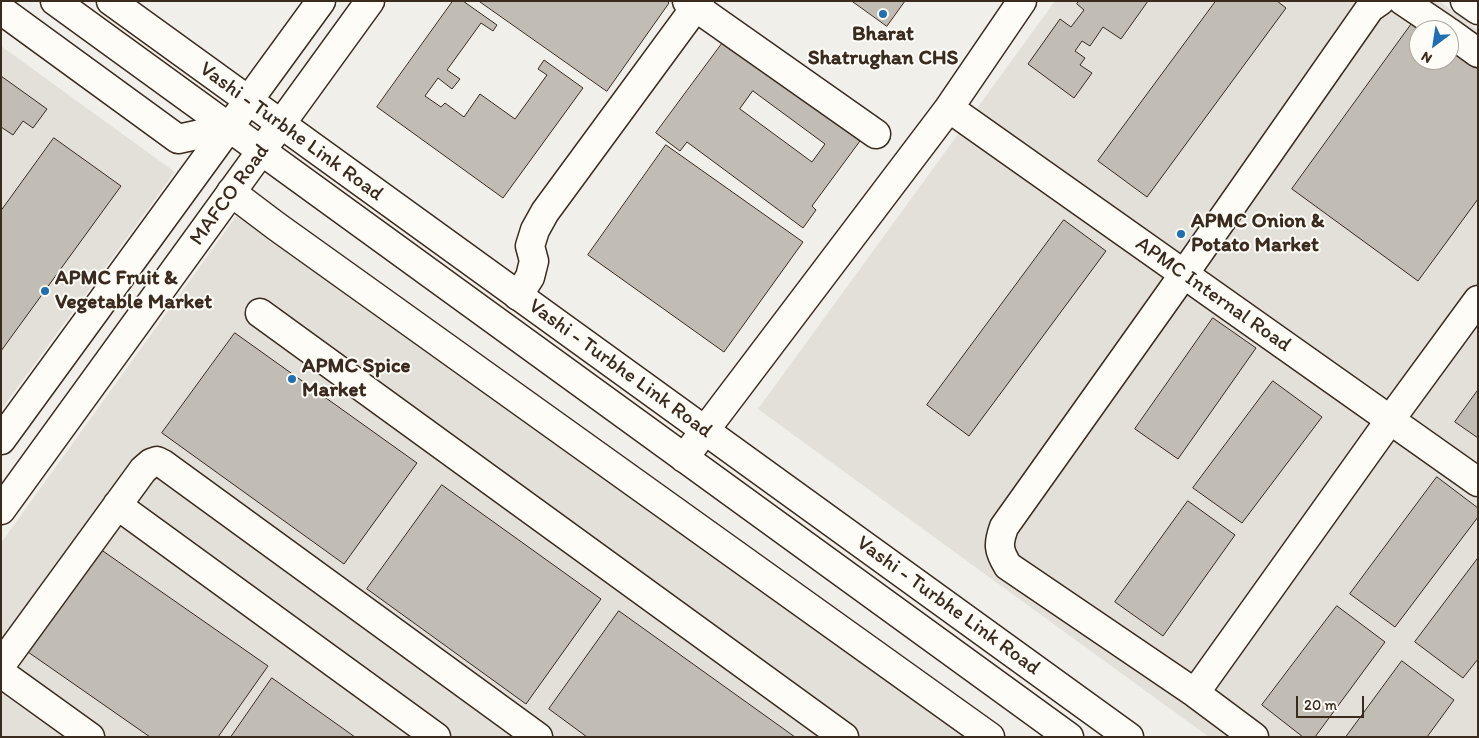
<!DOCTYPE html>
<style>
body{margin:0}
#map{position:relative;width:1479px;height:738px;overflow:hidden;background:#f1efea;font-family:Itim,sans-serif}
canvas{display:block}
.frame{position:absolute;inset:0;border:2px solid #3b2a1e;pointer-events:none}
.north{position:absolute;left:1409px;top:20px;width:50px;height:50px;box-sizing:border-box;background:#fdfcf7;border:1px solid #afa8a0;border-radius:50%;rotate:211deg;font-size:14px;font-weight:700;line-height:20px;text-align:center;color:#3b2a1e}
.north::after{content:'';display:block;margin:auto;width:18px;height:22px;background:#1f6fb2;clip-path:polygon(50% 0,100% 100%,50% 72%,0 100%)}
.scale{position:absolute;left:1296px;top:696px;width:68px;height:22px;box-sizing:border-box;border:2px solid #3b2a1e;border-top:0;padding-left:6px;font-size:15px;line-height:18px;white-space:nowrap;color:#3b2a1e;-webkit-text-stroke:4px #fdfcf7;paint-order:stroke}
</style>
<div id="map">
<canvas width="1479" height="738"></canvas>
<div class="frame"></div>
<div class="north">N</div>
<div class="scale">20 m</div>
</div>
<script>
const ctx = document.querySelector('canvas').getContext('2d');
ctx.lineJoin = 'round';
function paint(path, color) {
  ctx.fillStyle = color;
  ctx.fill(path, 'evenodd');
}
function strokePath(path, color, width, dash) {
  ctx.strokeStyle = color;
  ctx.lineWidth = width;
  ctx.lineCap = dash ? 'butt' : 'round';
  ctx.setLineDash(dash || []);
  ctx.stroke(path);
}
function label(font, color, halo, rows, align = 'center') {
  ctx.font = font + ' Itim,sans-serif';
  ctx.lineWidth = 4;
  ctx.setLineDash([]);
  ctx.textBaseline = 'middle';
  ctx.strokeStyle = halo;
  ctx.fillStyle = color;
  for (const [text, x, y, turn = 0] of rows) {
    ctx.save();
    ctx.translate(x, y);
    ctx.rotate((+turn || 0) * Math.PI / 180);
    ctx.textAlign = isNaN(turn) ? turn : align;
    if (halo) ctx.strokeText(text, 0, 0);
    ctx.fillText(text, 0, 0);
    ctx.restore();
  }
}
paint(new Path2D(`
 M1055,1H1439L1478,30V737H1209L758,409ZM1419,30H1449V60H1419Z
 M1,46L175,172L1,410Z
 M237,215L966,737H1V543Z`), '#e3e0da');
const building = new Path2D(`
 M453,1H463L497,25L493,31L481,23L447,70L460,79L452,89L438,78L425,96L441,107L445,103L464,117L480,94L515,119L547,75L538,69L544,60L583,88L503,198L377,107Z
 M479,1H667L669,3L607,91Z
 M852,1H905L887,26Z
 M1079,1H1148L1121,39L1103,27L1090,46L1082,41L1075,51L1085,58L1080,65L1092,73L1074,98L1028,64L1060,19L1071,27L1084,10L1077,4Z
 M1216,1H1277L1286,8L1147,197L1098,161Z
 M1413,22L1424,30H1419V60H1449V48L1478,69V199L1418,281L1292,189Z
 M724,41L860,141L812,206L816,210L803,228L687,142L680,151L656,133ZM753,91L825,144L812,162L740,109Z
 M1,76L47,109L33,128L23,121L13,135L1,127Z
 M54,138L121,186L1,351V211Z
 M666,145L803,242L724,352L588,255Z
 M1064,220L1106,251L969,436L927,405Z
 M1213,318L1256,348L1178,459L1135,429Z
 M235,333L417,463L344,564L162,433Z
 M1273,381L1322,417L1242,523L1193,488Z
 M1478,390V438L1455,422Z
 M1437,477L1478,508V517L1395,627L1350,594Z
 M442,485L601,599L526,704L367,589Z
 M1188,501L1235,535L1163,636L1115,602Z
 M100,549L268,666L218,737H150L28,652Z
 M1478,558V659L1463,678L1415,642Z
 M1337,606L1385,642L1315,737H1303L1262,705Z
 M619,611L795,737H587L549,709Z
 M1402,661L1454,700L1427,737H1346Z
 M272,678L355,737H231Z`);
paint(building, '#c1bcb4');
strokePath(building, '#3b2a1e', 1);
const minor = new Path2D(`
 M687,1L876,134
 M1403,1L1446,30
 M1465,1L1478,10
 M1,10L178,139L229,128
 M1449,32L1478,53
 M949,108L1478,482
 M231,192L276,226L990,737
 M518,296L530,277L534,261L530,246L535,230L545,212L700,1
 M260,313L844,737
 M684,458L949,108L1022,1
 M117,505L436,737
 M1,665L143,470L151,463L157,461L163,464L538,737
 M1,673L90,737
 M1195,693L1390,420L1478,300
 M1254,737L1195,693L1008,566C998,550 998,544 1004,527L1184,274L1370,8L1380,1`);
const major = new Path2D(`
 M55,1L1069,737
 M111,1L1129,737
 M1,440L321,1
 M1,510L370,1`);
strokePath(minor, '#3b2a1e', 31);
strokePath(major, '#3b2a1e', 31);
strokePath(minor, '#fdfcf7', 28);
strokePath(major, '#fdfcf7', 28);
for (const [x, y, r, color] of [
 [883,14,5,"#1f6fb2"],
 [1181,234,5,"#1f6fb2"],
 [45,291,5,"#1f6fb2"],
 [292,379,5,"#1f6fb2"]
]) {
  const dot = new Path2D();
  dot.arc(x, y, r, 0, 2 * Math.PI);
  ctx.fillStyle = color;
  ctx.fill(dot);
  strokePath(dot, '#fdfcf7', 2);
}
label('bold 21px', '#3b2a1e', '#fdfcf7', [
 ["Bharat",883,35,"center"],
 ["Shatrughan CHS",883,59,"center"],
 ["APMC Onion &",1191,222],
 ["Potato Market",1191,246],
 ["APMC Fruit &",55,279],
 ["Vegetable Market",55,303],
 ["APMC Spice",302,367],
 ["Market",302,391]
], 'left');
label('21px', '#3b2a1e', '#fdfcf7', [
 ["Vashi - Turbhe Link Road",291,132,36],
 ["MAFCO Road",230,195,-54],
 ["APMC Internal Road",1213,295,35],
 ["Vashi - Turbhe Link Road",620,369,36],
 ["Vashi - Turbhe Link Road",948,606,36]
]);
</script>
